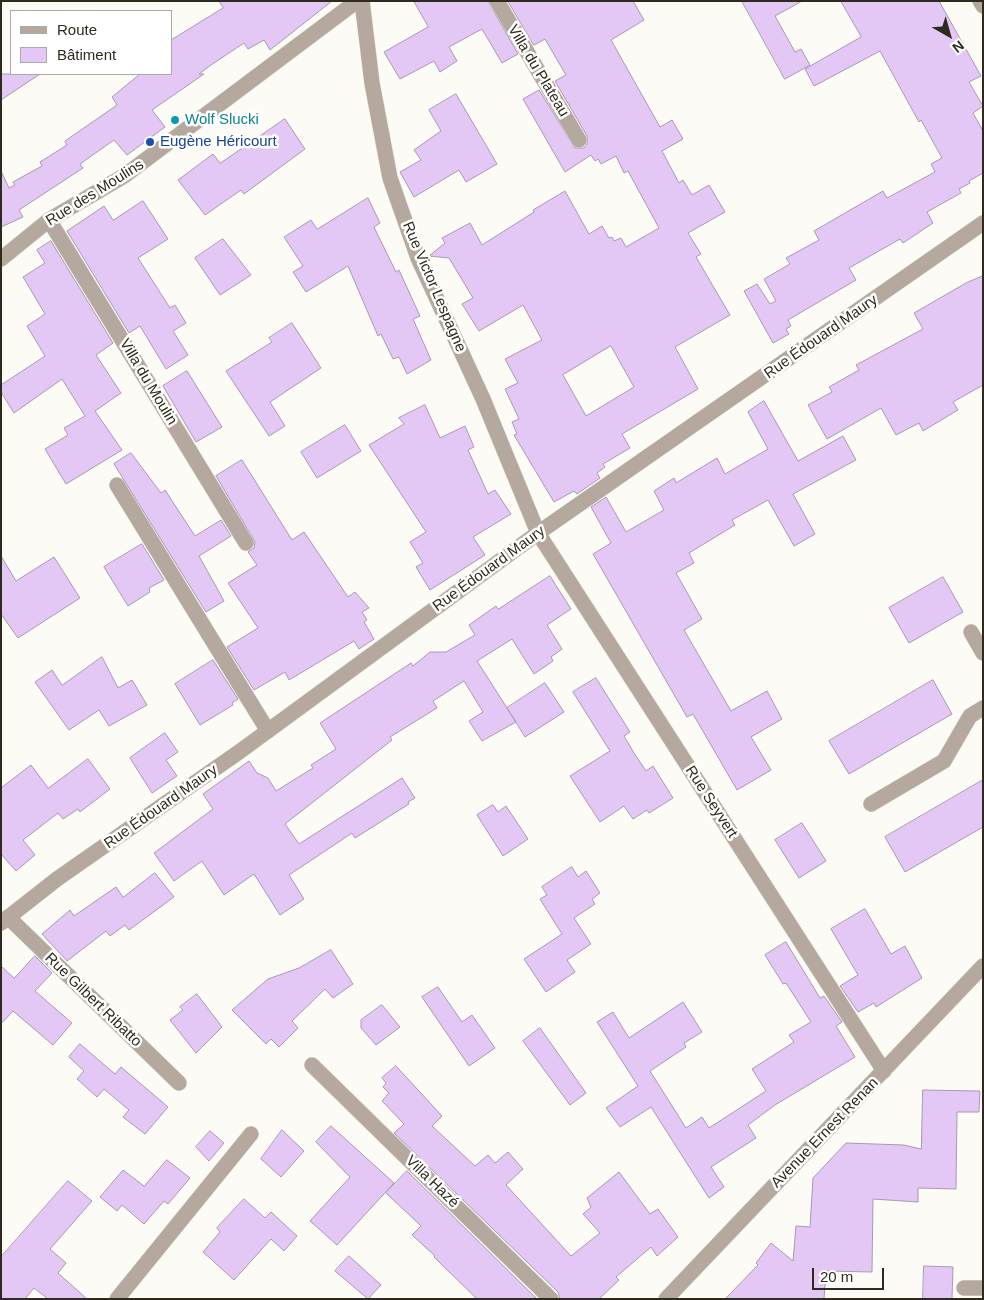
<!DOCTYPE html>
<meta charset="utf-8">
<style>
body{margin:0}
#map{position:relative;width:984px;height:1300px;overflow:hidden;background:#fdfbf5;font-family:Helvetica,sans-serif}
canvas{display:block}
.frame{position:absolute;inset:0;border:2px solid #2e2a1d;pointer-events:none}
.legend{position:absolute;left:10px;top:10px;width:162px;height:65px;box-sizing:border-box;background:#fff;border:1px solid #abaaa5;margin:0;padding:6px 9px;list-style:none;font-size:15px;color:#2e2a1d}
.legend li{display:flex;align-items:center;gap:10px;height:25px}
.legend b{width:25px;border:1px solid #abaaa5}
.north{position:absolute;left:924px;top:10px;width:50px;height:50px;-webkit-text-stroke:4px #fff;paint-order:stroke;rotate:142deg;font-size:14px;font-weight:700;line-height:20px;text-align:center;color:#2e2a1d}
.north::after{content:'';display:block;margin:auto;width:18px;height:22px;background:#2e2a1d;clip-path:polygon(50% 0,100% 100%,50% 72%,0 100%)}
.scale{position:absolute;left:812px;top:1268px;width:72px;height:22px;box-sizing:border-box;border:2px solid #2e2a1d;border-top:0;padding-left:6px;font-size:15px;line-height:18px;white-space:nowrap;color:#2e2a1d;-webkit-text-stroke:4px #fff;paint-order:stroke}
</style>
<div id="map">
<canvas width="984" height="1300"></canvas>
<div class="frame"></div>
<ul class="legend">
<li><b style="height:6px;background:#b5a99f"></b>Route</li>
<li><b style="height:14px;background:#e3c8f5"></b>Bâtiment</li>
</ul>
<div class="north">N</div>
<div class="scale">20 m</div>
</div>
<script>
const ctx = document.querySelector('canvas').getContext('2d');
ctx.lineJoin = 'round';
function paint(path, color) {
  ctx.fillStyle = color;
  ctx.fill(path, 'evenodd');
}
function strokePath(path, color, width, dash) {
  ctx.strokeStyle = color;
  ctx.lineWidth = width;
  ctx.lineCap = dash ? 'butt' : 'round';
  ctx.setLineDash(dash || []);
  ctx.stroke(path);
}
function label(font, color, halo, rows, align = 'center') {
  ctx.font = font + ' Helvetica,sans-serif';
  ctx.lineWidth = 5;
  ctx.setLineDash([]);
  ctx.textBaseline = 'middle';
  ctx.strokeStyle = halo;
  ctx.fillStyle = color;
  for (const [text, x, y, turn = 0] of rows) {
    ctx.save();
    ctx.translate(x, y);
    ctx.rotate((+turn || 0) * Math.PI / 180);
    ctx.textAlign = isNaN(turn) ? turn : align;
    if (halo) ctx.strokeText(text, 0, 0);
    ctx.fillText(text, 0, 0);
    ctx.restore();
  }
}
const building = new Path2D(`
 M219,1H332L270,50L264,40L248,49L244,43L211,65L199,74H204L152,110L165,127L127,155L114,140L80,164L83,168L19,210L23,217L1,227V171L9,188L15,185L13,182L42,166L40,162L67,145L65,141L117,105L112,97L140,74H171V40L223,8Z
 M414,1H488L518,54L502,63L482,29L449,47L457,61L440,72L434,61L400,79L384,52L428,27Z
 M508,1H633L644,20L611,40L660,127L672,120L683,139L662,151L679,183L683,180L692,195L709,185L725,212L688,233L701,254L696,257L730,315L675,347L698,389L622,434L630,448L603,464L605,467L597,473L600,478L577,494L574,491L554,502L514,435L517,434L512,422L519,419L505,389L518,383L505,359L542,340L523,305L479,331L462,304L473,298L449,258L429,256L445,243L442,238L470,223L482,245L534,212L533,210L565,191L589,234L602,226L609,238L612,237L614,241L621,238L626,247L659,228L628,171L624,173L616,156L601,164L598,159L595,161L591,155L565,172L523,99L539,90L575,148H584L587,144V136L555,81L566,75L545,39L534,45ZM611,346L634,387L586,416L563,375Z
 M742,1H802L775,16L795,52L801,49L810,65L785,79Z
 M841,1H939L981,76L969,82L983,106L973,113L983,131V173L969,181L970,183L959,189L961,193L927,212L933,223L903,243L900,239L849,268L856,280L788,320L791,326L786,329L789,334L773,343L744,291L757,284L770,304L776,301L764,279L790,264L786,258L819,240L814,231L883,191L887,198L935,172L931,164L942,158L921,120L919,122L880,51L814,86L805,69L861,37Z
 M1,74H40L1,100Z
 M456,94L497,164L466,182L459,170L414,197L400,172L421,160L414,150L441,131L429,110Z
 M285,119L305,149L244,194L241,190L205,215L178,180L213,154L220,163Z
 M368,198L380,223L374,227L396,272L399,270L420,316L413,319L431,360L407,374L399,357L393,359L381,334L378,336L348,266L306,292L293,272L303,266L284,237L311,220L317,229Z
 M143,201L168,239L138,258L170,308L175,305L186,323L173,331L188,355L166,369L140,326L129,333L67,231L104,206L113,220Z
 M223,239L251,275L220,295L195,258Z
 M51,241L113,343L96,355L121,393L95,411L122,450L66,484L45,449L68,435L64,428L85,416L62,379L14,413L1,392V385L45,356L27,326L45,314L23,277L45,263L37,250Z
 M983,276V385L953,402L958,410L923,431L919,423L896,435L881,408L827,439L808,405L832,392L829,387L859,370L856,365L923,329L914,313L966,283Z
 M292,323L321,368L270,402L285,426L269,436L226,371L272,342L269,338Z
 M187,371L222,427L196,442L163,386Z
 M764,401L798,461L843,436L856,460L793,494L815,534L794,546L768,500L732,520L735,525L689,553L694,563L676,573L702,619L684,630L731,711L767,691L782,719L751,737L771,770L737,790L693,714L687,717L593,554L611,543L591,507L606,497L626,532L664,510L654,491L674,478L676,483L717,458L725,474L768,449L748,412Z
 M425,405L440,438L465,426L474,447L468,450L488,494L495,490L511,514L473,537L485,555L430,590L416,567L423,563L410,542L426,532L369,445L404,424L399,418Z
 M345,425L361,451L317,478L301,452Z
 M131,453L161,493L165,490L195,536L221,520L231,536L199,556L224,601L206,612L114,464Z
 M242,460L292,540L304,532L348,597L355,592L369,608L362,612L367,620L364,622L374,639L359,649L354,641L289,680L285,672L254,690L227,647L258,628L228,583L257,565L248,552L254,548L255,542L216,476Z
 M142,544L164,580L149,588L150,592L128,606L104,567Z
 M1,556L16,581L54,557L80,598L18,638L1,614Z
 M550,576L571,609L547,625L562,649L551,657L553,661L534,674L512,639L477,661L516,722L482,741L469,721L483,712L464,681L433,701L437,708L390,737L392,740L285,824L299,844L402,778L415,798L408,802L409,804L355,838L352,833L289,875L304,899L280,915L254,874L224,895L202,861L174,881L154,853L213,809L203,794L249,761L257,773L268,778L276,791L313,768L311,765L336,749L320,723L411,663L413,666L430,652H446L475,635L469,625L496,606L498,609Z
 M943,577L963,612L909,643L889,608Z
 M102,657L118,688L132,680L147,705L109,726L99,710L69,730L35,682L52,670L62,685Z
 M213,660L238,699L232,703L233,705L200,725L175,684Z
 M596,678L630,732L624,736L634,753L646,771L653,766L673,798L649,813L647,810L633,819L624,806L600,822L570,776L610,751L573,692Z
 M933,680L952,714L849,774L829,741Z
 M545,683L564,712L525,737L507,708Z
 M165,733L178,752L166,760L177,776L152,793L130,758Z
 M88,759L110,789L80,812L78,809L63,819L58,813L23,840L35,855L16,871L1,854V788L31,765L48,788Z
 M983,780V827L905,872L885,837Z
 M493,805L498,812L506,806L528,839L503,856L477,815Z
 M802,823L826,861L799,878L775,840Z
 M572,867L578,877L586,871L600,893L592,899L595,904L574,918L591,944L567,960L575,972L546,992L524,959L562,934L540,899L547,895L542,887Z
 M155,873L174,897L129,930L125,925L110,936L106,931L67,961L42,934L70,910L74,916L116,887L123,897Z
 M865,909L891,954L905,946L922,978L876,1007L874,1003L858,1012L840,986L858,975L831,929Z
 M786,942L820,998L824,996L842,1022L836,1026L855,1057L775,1105L748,1125L756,1138L711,1167L724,1187L709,1198L651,1107L620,1127L606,1108L638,1086L597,1022L613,1012L629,1038L683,1002L702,1032L684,1043L686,1047L650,1071L686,1128L702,1117L709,1128L766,1091L752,1069L794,1042L789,1035L811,1022L786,983L783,984L765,955Z
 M331,950L353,984L333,998L325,989L292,1021L298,1028L279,1047L271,1039L266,1044L232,1010L268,979L299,968Z
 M35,956L52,973L35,991L72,1023L53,1045L13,1011L1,1024V966L14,978Z
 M438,987L462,1022L472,1015L495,1048L469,1066L422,997Z
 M197,994L222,1027L196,1053L170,1020L183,1010L180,1007Z
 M382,1005L400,1027L376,1045L361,1028V1020Z
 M540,1028L586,1093L570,1105L523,1041Z
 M80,1044L115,1074L121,1067L168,1107L145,1134L123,1117L129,1110L104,1089L97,1097L77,1079L84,1071L69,1057Z
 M396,1066L442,1116L432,1126L475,1166L488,1155L495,1163L508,1152L523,1169L506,1185L571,1256L600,1233L583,1214L591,1207L587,1198L619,1172L650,1214L658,1209L678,1237L657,1256L651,1247L616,1277L619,1280L599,1299H560L558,1292L394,1133L404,1124L382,1101L389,1093L383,1087L386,1083L382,1078Z
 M923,1090L980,1091L979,1112H957L956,1189L918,1188V1202L873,1199L872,1272L826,1271L824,1299H725L758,1265L756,1263L771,1243L793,1261L796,1226L810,1227L813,1178L846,1143L904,1145L921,1149Z
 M331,1126L394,1183L337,1245L310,1221L350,1177L316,1142Z
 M282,1130L304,1151L281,1177L261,1159Z
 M210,1131L224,1143L209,1161L196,1147Z
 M167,1160L190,1178L168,1204L164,1201L144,1224L122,1205L117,1211L100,1197L123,1170L144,1186Z
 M407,1171L537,1299H477L434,1257L435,1256L412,1235L421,1226L386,1193Z
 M68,1181L92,1201L50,1249L66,1263L58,1273L87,1299H48L34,1288L25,1299H1V1257Z
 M244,1199L265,1218L271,1212L297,1236L284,1251L271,1239L234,1280L203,1252L220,1232L217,1228Z
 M349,1256L381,1285L368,1299L335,1271Z
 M924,1266L953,1267L952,1299H923Z`);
paint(building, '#e3c8f5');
strokePath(building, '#a998b4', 1);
const minor = new Path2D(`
 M362,1L372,83L390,178L418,258L483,399L538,533L884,1071
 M497,1L579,140
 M980,1L983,6
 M49,220L246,543
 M1,259L49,220L124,176L357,1
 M117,485L268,731
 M971,632L983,653
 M871,804L944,761L970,716L983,708
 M8,917L179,1083
 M1,923L57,879L239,752L538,533L983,223
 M312,1065L551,1299
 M964,1288H983
 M117,1299L251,1134
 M666,1299L983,966`);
strokePath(minor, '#d8d5ce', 16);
strokePath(minor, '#b5a99f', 15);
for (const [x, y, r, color] of [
 [175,120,5,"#0f9aa8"],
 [150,142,5,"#1a4fb4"]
]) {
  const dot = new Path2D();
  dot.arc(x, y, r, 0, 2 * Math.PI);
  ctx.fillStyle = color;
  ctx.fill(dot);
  strokePath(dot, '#fff', 2);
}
label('15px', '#2e2a1d', '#fff', [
 ["Villa du Plateau",538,71,59],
 ["Rue des Moulins",95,193,-32],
 ["Rue Victor Lespagne",434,287,67],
 ["Rue Édouard Maury",821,337,-35],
 ["Villa du Moulin",148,382,59],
 ["Rue Édouard Maury",489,569,-36],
 ["Rue Seyvert",711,802,57],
 ["Rue Édouard Maury",161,807,-35],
 ["Rue Gilbert Ribatto",93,1000,44],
 ["Avenue Ernest Renan",825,1133,-46],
 ["Villa Hazé",432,1182,44]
]);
label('15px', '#0d838f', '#fff', [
 ["Wolf Slucki",185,120]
], 'left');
label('15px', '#164399', '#fff', [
 ["Eugène Héricourt",160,142]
], 'left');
</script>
